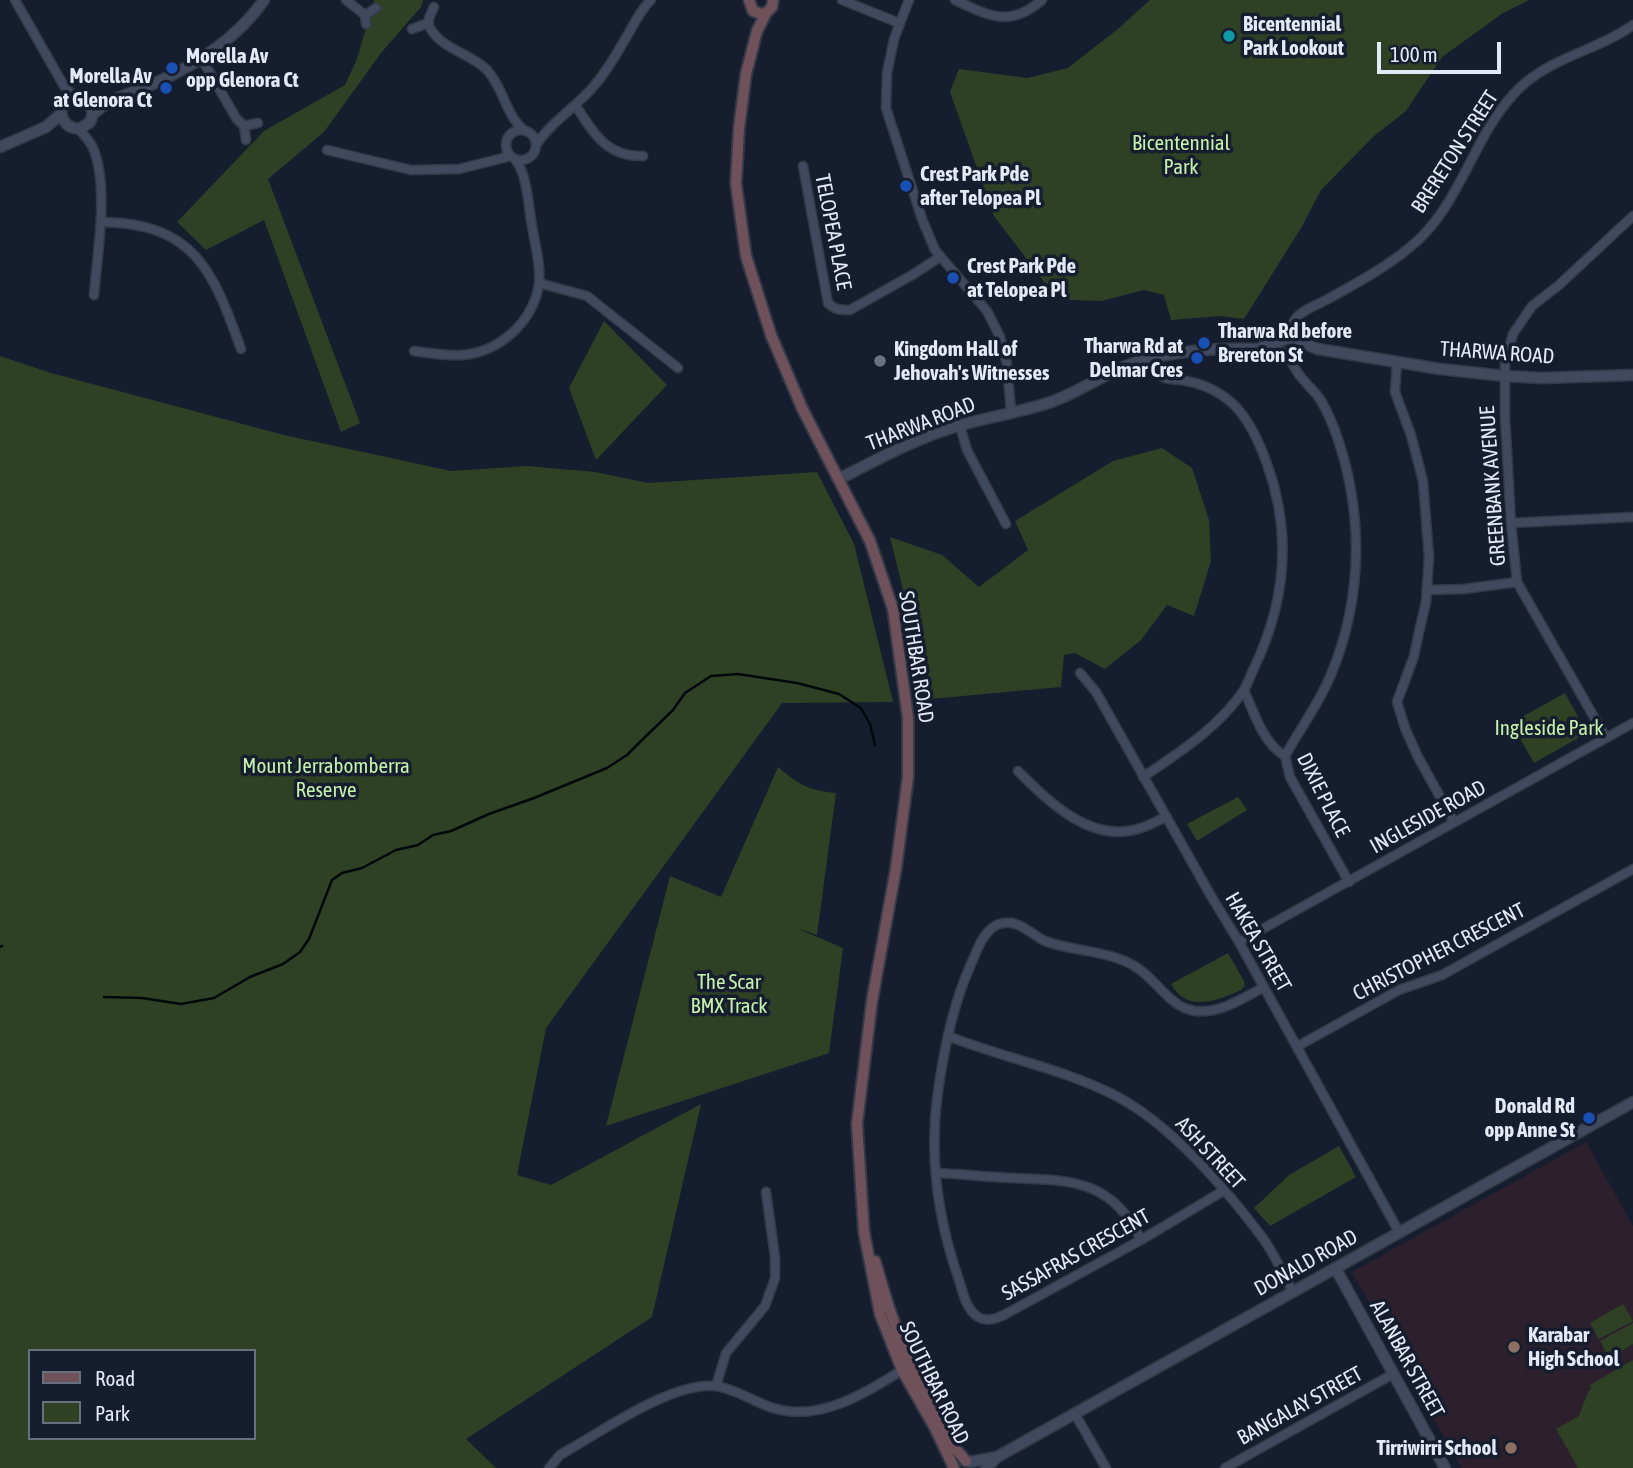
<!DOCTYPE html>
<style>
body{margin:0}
#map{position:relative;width:1633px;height:1468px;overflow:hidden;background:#151d2f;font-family:"Asap Condensed",sans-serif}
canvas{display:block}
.legend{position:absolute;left:28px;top:1349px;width:228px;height:91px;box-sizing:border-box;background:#151d2f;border:2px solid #686f7f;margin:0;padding:9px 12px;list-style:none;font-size:21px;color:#e4e9f6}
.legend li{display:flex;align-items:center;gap:14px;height:35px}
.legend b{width:35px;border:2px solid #686f7f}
.scale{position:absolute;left:1377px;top:42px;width:124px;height:32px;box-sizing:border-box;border:4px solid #e4e9f6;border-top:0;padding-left:9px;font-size:21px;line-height:24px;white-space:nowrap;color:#e4e9f6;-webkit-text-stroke:5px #151d2f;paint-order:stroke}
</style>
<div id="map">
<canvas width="1633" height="1468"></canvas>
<ul class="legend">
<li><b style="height:9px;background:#6f5159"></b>Road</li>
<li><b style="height:19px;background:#2f4124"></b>Park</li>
</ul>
<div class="scale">100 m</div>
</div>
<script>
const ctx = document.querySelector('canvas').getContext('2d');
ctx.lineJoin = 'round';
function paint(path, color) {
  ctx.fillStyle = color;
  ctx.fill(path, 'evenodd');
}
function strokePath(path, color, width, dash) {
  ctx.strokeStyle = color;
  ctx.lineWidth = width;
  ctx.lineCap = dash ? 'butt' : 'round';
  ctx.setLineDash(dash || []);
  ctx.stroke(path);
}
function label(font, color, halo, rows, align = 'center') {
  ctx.font = font + ' "Asap Condensed",sans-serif';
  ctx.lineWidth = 7;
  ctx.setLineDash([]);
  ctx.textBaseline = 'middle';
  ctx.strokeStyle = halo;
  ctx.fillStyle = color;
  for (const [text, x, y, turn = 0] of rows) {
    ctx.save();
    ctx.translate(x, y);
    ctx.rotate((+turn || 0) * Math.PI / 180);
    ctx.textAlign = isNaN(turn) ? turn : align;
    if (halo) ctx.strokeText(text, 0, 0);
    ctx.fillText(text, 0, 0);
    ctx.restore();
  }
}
paint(new Path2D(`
 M1586,1142L1633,1226V1468H1461L1352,1272Z`), '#2c202d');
paint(new Path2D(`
 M374,0H423L421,7L381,53L324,132L268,179L360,423L341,432L264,220L206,250L177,222L264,131L345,85L357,59Z
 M1150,0H1529L1503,13L1442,57L1406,111L1374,136L1321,190L1301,228L1244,319L1221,316L1171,320L1164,295L1144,290L1101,301L1070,300L1048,287L994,216L950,92L959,69L1027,78L1068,68L1119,28Z
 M604,321L667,385L596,460L569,388Z
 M0,356L51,373L284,435L451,471L527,466L595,472L648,483L817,472L854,544L893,702L782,703L546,1028L517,1175L551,1185L701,1104L652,1317L466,1439L496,1468H0ZM30,1351H254V1438H30Z
 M1162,448L1192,468L1209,520L1211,561L1194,616L1167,605L1141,640L1105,669L1075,653L1064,655L1061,687L930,699L890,537L942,555L979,587L1028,550L1015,521L1113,461Z
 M1565,693L1587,733L1534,763L1511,723Z
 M778,767C799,785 808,790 836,793L817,935L796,928L843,948L829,1053L606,1126L670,876L721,897Z
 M1238,797L1247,810L1197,841L1187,824Z
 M1228,953L1244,981L1245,986L1241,990C1217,1001 1187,1013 1171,984Z
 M1339,1146L1356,1177L1270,1226L1254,1208L1289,1175Z
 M1623,1304L1633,1321L1599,1339L1590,1323Z
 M1633,1323V1344L1609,1358L1600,1341Z
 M1633,1360V1468H1578L1556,1429L1579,1416L1588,1392L1591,1389L1590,1385Z`), '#2f4124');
strokePath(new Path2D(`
 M0,947L2,946
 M104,997L142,998L181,1004L214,998L250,977L283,964L300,952L309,939L332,880L342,873L362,868L396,850L418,845L433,835L451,831L489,814L534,798L607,768L627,755L641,741L673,710L685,693L711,676L738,674L797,683L839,694L861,708L870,724L875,745`), '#00080c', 2.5);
const minor = new Path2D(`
 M15,0L64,86L75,97
 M346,0L365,15L366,24
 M842,0L899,23
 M909,0L894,39L887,73L886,108L922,219L935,250L987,311L1000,337L1007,364L1011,412
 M955,0C989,16 1010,28 1042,0
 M434,7C431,14 426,20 430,28C443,50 470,53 487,70C504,88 505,115 525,131
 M365,15L376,8
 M412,29L428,23
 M202,59L236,118L244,126L258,123
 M576,106C594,134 607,157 643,156
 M244,126L246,140
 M79,129C83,134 89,140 92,146C110,184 97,254 94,295
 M506 145a15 15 0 1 1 30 0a15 15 0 1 1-30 0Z
 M536,145C550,123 576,107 594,86C606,72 615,57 624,41C633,27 639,11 651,0
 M327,150L411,170L459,169L511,156
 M803,166L828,303C835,310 840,310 850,310L912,275L940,257
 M101,222C195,223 213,271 241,349
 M539,283L587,296L678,368
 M1286,338C1290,331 1293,319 1299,315C1307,308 1319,304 1328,299C1355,284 1385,268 1409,248C1464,205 1473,128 1525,83C1557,56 1600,49 1633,25
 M414,351C429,353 446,356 462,355C500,352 533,322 539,284C541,266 535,244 532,226C528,205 528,176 515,159
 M1397,362L1395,392L1411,435L1423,481L1429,558L1426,602L1419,632L1414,656L1397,702L1405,728L1418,757L1454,822
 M960,426L967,450L1006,524
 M1511,523L1633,517
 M1427,590L1464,589L1517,582
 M1080,673L1096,692L1211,896L1239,942L1399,1232
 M1244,690C1254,713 1263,743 1285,756L1290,777L1349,882
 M1606,738L1517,582L1511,523L1505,417V361L1513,334L1532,306L1559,285L1633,216
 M1285,756C1300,729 1318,705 1330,677C1364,597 1364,509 1334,428C1330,418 1324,404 1317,395C1306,382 1295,374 1290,357
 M1018,771C1049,802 1092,845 1141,828C1150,825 1158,820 1167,817
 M1143,777C1180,752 1219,727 1244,690C1248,683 1251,674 1255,666C1286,600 1292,533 1267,464C1260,444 1251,424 1237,408C1224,394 1205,384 1186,381C1180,379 1171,380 1165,378C1157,375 1151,366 1147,359
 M1239,942L1633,723
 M948,1036C1003,1058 1065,1069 1118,1097C1172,1126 1225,1188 1262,1237C1274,1253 1283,1274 1293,1292
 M1298,1046L1399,990L1442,975L1633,869
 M936,1173C962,1174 987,1177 1013,1178C1071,1180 1113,1180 1141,1240
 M1223,1191L1141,1240L1004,1315C995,1319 987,1322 978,1317C966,1309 963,1293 959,1280C938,1220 929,1155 938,1092C944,1048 953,1004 971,964C977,951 981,937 992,928C998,923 1005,922 1012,923C1024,925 1034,936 1045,941C1074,952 1109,950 1136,967C1157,980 1169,1007 1195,1011C1220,1014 1243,998 1264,987
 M716,1386L726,1353L765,1306L775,1278V1257L766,1192
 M1075,1414L1106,1468
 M549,1468L560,1455L570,1449C607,1428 673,1382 715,1386C733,1388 753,1401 770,1407C818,1424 865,1393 904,1369
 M1225,1468L1393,1374`);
const tertiary = new Path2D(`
 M87,100C92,108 95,115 89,123L79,129C68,128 61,121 61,110L69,99L79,97L106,102
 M93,114C111,97 129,95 151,85C194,66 237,39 264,0
 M0,147L46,127L61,114
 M1263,346L1290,338L1318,349L1440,369L1505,376L1542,378L1633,375
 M1278,350L1287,357L1293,356L1298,350
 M839,479C878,459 918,437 961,425C990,417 1020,412 1048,403C1075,394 1099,377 1126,366C1173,348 1228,347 1278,350
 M1336,1269L1445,1468
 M970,1462L997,1457
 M986,1468L997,1457L1633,1102`);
const secondary = new Path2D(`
 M749,0L753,11L761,14L766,13
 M773,0L772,7L766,13L757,31L746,74L739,128L736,184L746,256L771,335L802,408L870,541L893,609L908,718V777L896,868L872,1001L857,1124L864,1232L880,1314L902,1370L935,1428L954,1468
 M875,1261L889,1308L910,1365L954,1447L966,1461`);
strokePath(minor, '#343947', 11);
strokePath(tertiary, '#343947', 13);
strokePath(secondary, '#343947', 14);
strokePath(minor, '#40495d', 8);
strokePath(tertiary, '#40495d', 10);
strokePath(secondary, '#6f5159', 10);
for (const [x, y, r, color] of [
 [1229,36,7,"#0f9aa8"],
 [172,68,7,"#1a4fb4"],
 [166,88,7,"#1a4fb4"],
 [906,186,7,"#1a4fb4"],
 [953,278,7,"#1a4fb4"],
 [1204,343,7,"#1a4fb4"],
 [1197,358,7,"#1a4fb4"],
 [880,361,7,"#6b7280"],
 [1589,1118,7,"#1a4fb4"],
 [1514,1347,7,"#8d6e63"],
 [1511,1448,7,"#8d6e63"]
]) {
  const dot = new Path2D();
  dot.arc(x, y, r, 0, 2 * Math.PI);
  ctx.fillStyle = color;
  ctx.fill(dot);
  strokePath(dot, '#151d2f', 2.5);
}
label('bold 21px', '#e4e9f6', '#151d2f', [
 ["Bicentennial",1243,24],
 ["Park Lookout",1243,48],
 ["Morella Av",186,56],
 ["opp Glenora Ct",186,80],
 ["Morella Av",152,76,"right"],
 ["at Glenora Ct",152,100,"right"],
 ["Crest Park Pde",920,174],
 ["after Telopea Pl",920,198],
 ["Crest Park Pde",967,266],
 ["at Telopea Pl",967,290],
 ["Tharwa Rd before",1218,331],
 ["Brereton St",1218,355],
 ["Tharwa Rd at",1183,346,"right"],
 ["Delmar Cres",1183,370,"right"],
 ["Kingdom Hall of",894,349],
 ["Jehovah's Witnesses",894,373],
 ["Donald Rd",1575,1106,"right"],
 ["opp Anne St",1575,1130,"right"],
 ["Karabar",1528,1335],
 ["High School",1528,1359],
 ["Tirriwirri School",1497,1448,"right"]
], 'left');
label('21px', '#c5f2ab', '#151d2f', [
 ["Bicentennial",1181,143],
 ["Park",1181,167],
 ["Ingleside Park",1549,728],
 ["Mount Jerrabomberra",326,766],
 ["Reserve",326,790],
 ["The Scar",729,982],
 ["BMX Track",729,1006]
]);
label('21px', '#e4e9f6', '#151d2f', [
 ["BRERETON STREET",1455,152,-57],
 ["TELOPEA PLACE",833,232,79],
 ["THARWA ROAD",1497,353,4],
 ["THARWA ROAD",921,424,-21],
 ["GREENBANK AVENUE",1493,486,-94],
 ["SOUTHBAR ROAD",916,657,81],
 ["DIXIE PLACE",1323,795,63],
 ["INGLESIDE ROAD",1428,817,-29],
 ["HAKEA STREET",1258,942,60],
 ["CHRISTOPHER CRESCENT",1439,952,-27],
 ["ASH STREET",1210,1153,47],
 ["SASSAFRAS CRESCENT",1076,1255,-29],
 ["DONALD ROAD",1306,1263,-29],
 ["ALANBAR STREET",1407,1359,61],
 ["SOUTHBAR ROAD",934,1383,64],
 ["BANGALAY STREET",1300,1406,-29]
]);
</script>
